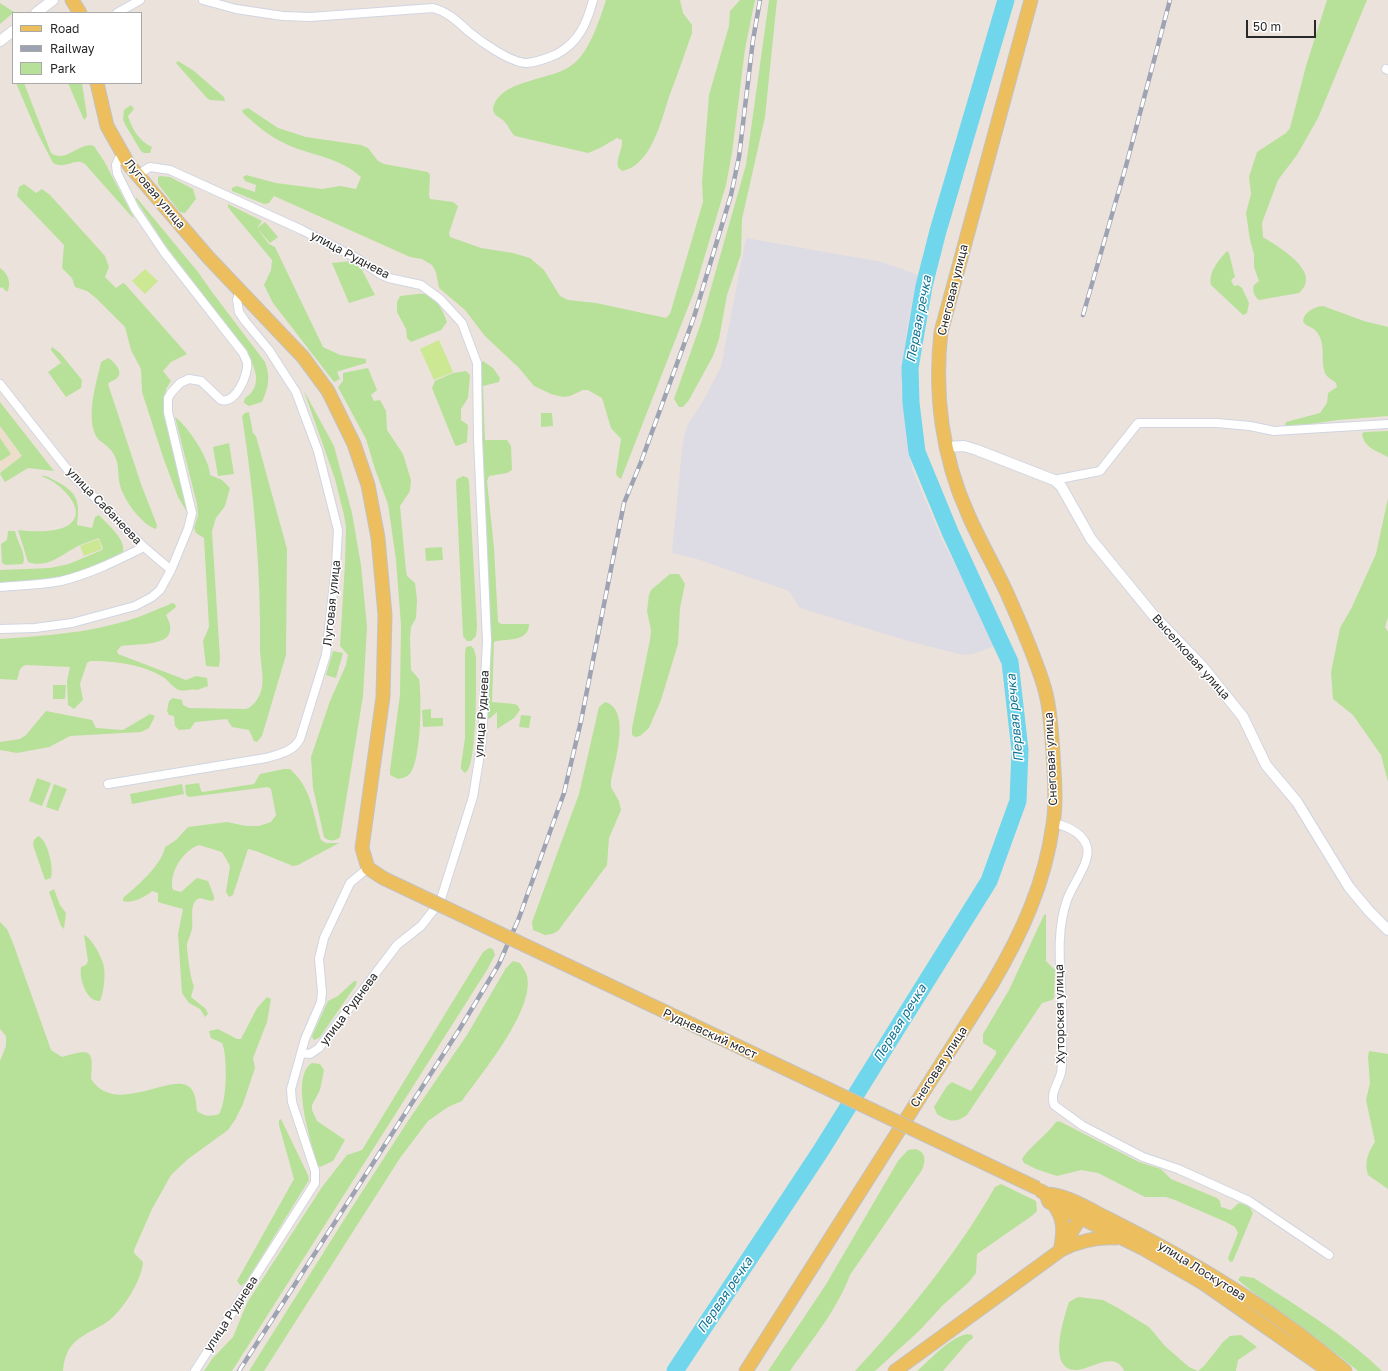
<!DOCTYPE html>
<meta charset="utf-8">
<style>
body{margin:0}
#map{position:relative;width:1388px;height:1371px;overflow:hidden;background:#ebe2db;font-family:"Golos Text",sans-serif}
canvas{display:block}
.legend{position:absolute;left:12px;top:12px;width:130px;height:72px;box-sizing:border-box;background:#fff;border:1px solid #a9a9a9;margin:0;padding:5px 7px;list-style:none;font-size:12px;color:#292929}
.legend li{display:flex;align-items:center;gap:8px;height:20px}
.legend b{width:20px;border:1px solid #a9a9a9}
.scale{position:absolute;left:1246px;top:20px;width:70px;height:18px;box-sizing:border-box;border:2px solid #292929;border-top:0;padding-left:5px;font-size:12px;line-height:14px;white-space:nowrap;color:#292929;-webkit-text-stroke:3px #fff;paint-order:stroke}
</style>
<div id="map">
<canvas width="1388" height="1371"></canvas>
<ul class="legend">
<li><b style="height:5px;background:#edbe5d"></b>Road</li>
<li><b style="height:5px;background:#9ea3b3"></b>Railway</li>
<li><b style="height:11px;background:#b7e198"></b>Park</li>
</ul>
<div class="scale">50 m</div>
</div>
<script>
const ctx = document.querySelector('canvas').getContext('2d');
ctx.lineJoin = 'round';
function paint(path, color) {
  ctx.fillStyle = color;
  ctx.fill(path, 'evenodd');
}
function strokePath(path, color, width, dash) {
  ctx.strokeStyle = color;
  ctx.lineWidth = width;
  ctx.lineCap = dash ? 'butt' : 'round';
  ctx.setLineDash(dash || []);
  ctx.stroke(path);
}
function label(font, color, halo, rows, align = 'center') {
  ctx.font = font + ' "Golos Text",sans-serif';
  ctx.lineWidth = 3;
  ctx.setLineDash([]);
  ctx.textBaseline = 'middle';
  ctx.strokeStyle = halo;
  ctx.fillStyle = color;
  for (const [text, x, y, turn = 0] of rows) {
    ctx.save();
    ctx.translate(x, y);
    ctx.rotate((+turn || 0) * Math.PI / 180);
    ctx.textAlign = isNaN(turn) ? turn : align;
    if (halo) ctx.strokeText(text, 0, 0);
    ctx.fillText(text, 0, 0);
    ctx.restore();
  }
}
paint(new Path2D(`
 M746,238L882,262L918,275L907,328L901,387L912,469L943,542L997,644L995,646L973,654L963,655L908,641L800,608L789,591L697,559L672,553L682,449L685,433L688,424L703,401L721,367Z`), '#dddbe3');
paint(new Path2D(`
 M0,427L22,456L0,472Z`), '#ecdeca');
paint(new Path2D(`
 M606,0H680L683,13L692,25V33C685,53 678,73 670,94C662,117 652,166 622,171L618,167C616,157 623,150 622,140L617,138L600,148L588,153L515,136C510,131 509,127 505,122C500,117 495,117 493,110C497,79 552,81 572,65C589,53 600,19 606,0Z
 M740,0H755L745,49L732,153L726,185L694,292L621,479L617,476L616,473L621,439L611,428L602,398L588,390H583L570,396L563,397L551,394L534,386L519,368L485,336L465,310L439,288L436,272L432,265L422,259L410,257L274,196L269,203L264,204L232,191V188L237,186L255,192L256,185L245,181L243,177L246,175L276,183L322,189L340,186L356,189L361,177C339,157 313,156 288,145C270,137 257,126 243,113L242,110L248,108L278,128L306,137L361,145L368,148L378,161L384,164L428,172L430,175L429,196L430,199L453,202L458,206L449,233L450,237L481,248L513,253L530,258L544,270L560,296L568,300L596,303L666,318L670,314L703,202L702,182L709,95L729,26L730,11Z
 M769,0H777L765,117L742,219L741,254L727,295L719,339L713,356L689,400L683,407H679L674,399L701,323L746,165Z
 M1327,0H1367L1318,118L1297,155L1278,180L1262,223L1263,237C1277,246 1324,272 1299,293L1259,300C1254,296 1252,291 1254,285L1259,281L1254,267V254L1250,240L1246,213L1251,194L1249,177L1257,152L1286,133L1290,128L1306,66Z
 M0,3L14,12L0,24Z
 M178,61L194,71L224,97L225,101L210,100L206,97L176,63Z
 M16,83H24L51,153C67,164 79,141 94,146L104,161L134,218L132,217L85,164C75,157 67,170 53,163L36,130Z
 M68,83H82L87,116L84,120Z
 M131,105L134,109L128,116C132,129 139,141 152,147L150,153H144L141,151L126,126L123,120L124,110Z
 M160,176L170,177L193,189L196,199L185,213L180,212L158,184V177Z
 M24,184L36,193L42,189L50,195L105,256L109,267L105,277L116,288L123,283L125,284L187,354L171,362L163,371L171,381L166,389L164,412L187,512L178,497L163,457L142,392L141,369L131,350L125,327L96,298L87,291L75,287L72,278L62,268L64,245L17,196L19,187Z
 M136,197L198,272L212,292L265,362C271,377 268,388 262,402L249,406L244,403C244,396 248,397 251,393C262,380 253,365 247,352L165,245L136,200Z
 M228,204L262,221L257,228L265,222L278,237L270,243L257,228L269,244L275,247L323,347L340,355L366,359V363L339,371L337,372L340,379L334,382L273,303L264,285L271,270L272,260L231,211L228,207Z
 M1227,251L1229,253L1235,277L1231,280L1234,286L1238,285L1242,288L1249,303L1247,313L1243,315L1211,285C1208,272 1219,260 1227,251Z
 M352,261L362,270L375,295L349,303L332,263Z
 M0,268C8,273 12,284 7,292L2,287L0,288Z
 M418,294C434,291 443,310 447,322L441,330L411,342L407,338L406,329L397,312V302L400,296Z
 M1323,306L1364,321L1388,327V416L1338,420L1290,427L1285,425L1286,422L1320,413L1327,403L1328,393L1337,387L1336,383C1332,379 1327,378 1325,373C1320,359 1327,342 1315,330C1311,326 1306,327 1303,321C1304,312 1314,307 1323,306Z
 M52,347L60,353L82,380L81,388L66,397L48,372L61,363L67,370L51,350Z
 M108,358C114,361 125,373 116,379C113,381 110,381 108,384L141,484L157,525L156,529C142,525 123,499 120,485C117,474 120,463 113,453C104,439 95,445 92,422C90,401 97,381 101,362Z
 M483,361L493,368L500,378L499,382L483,386L485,440H507L511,446L512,470L507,473L489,476L487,481L494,548L498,622L501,624H529C529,643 505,638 494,642L492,702L515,704L518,706L520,710L514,718L497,729V712L489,719L487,718L489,682L481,455V363Z
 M368,368L377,390L371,395L374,401L380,400L386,411L387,430L403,454L411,480L410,491L400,506L406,571L407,576L415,583L417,600L416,618L411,627L410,638L411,670L419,679C422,697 421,757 411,772C408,777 403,778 398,779L390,775V770L400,695L401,625L396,560L388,504L375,469L366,439L338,387L343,381V373Z
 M466,371L470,375L468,398L461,409V420L468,425L467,442L457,446L455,445L432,388L435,381L453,373Z
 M304,391L334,446L352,513L361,565L367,627L363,696L340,837C336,841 328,842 324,837L313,788L311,757L330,701L346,665L348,655L340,646L345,563L346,527L344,515L335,479Z
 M0,402L54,471L28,468L5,482L0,474L1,472L22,456L0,426Z
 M249,412L253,433L256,436L287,549L286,655L262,736L257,742L254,741L249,730L232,727L227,719L195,722L190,729L179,730L175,726L174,716L169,715L167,711L169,701L173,698L182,700L183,705L189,708L246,709C253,707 259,698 261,691C265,680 260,661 260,649C261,571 254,493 242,416L245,413Z
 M541,413H552L553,426L541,427Z
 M175,417C188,426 210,460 210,475L222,480L230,488L225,506L216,518L212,531L220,659L219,667L206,666L203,641L209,627L204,538L196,533L194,528L198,515L197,504Z
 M1388,431V457C1377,451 1364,448 1362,434L1364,432Z
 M0,438L11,454L1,461L0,460Z
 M229,443L234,474L218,476L213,447Z
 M41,476C47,475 51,479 56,481C78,493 80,501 77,525L92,528L95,517L99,515C108,525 129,541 122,556L58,580L0,584V570L50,568L69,564L102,550L103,548L99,538C92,541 84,543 78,546C62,554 48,569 28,562L18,530C32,532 59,533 70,524C86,511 66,491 55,483C51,480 46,478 41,476Z
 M463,476L468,478L469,482L477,626L476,636L471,641H467L463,636L456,482L457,479Z
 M1388,498V617L1385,627L1388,632V782L1381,755L1353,715L1333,699L1331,672L1340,628L1351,609L1376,554Z
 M8,531H15C17,542 27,554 23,564L6,565L2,563L1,544L7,540Z
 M442,547L443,560L426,561L425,548Z
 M670,574H679L685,584L680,608L678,644L661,700L649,728L640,736L635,737L632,735V728L650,640L651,630L647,611L649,595L651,590Z
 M172,603L175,604L176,607L166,615C184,648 141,643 121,646L117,651L118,654L186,680L196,676L207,678L208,686L197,690C191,688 186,692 179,690C173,688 168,680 163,677C142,664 114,661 90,661L87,663L80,684L83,700L74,709L68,705L67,681L70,667L26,665C17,668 20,674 17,680L0,679V639C54,635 108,632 158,609C162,607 167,606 172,603Z
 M471,646L474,649L476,657C476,673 478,769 465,773L461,769V765L465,738V653L466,647Z
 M333,651L343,653L336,678L326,675Z
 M53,685H66L65,699H53Z
 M605,702C632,709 614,764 611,782V787L619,801L621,810L609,838L607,865L558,931L552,934L545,935L533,930L532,922L579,794L599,707Z
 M431,709V718H443V726L423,727L422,710Z
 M46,711L92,720L96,728L123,730L150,714L155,716L149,728L141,732L70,736L49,747L17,753L0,750V742L20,739L26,735Z
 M521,715L531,716L529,728L519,727Z
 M284,769H290C312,788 313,814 321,840L326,843H339L298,865L293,866L256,851L248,849L233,895L229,897L226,892L230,866L222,852L199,845C183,850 168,874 173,890L181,892L197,878L208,881L214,896V900L211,901L200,898C188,902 194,919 192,929C191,934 187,941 187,946C187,953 191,981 194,986L191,997L206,1009L208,1014L205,1017L200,1009L189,1003L182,993L178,934L183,909L161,903L158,902V893L152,891C146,897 131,904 123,901V898C136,887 162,865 165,847L176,840L188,827L227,822L246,826H259L271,822L276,815L271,789L268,787L189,797L186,795L185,785L199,783L201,791L203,792L254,784L260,774Z
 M37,778L51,783L42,806L29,801Z
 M54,784L67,789L58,811L46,807Z
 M182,784L184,794L132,804L130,794Z
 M38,836C48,840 54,869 51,878L45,880L33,845L34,840Z
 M54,889L60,905L66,913L64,929L61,926L49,892Z
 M1046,914V961L1055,970L1054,998L1052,1000L1042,1003L967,1115C955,1124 948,1121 937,1114L934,1107L947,1086L952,1082L971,1091L996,1054V1051L983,1043V1034L1009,990L1044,915Z
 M0,922L7,929L13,943L51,1050L62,1057C90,1049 94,1048 91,1079C117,1119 177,1067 192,1090C196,1096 196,1103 197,1111C203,1116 211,1117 219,1114C227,1102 228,1057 222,1043L211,1038L209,1031L218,1029L237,1039H241L257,1008L267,997L271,999L267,1022L253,1058L255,1068L243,1104L235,1120L228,1130L188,1159L171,1175L152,1209L134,1250V1253L143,1262C142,1280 122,1312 107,1322C84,1337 66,1338 63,1371H0V1061L6,1046V1036L0,1029Z
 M84,935C91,937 101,956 103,963C106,972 104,993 100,1001C86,1002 79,978 81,967L86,965L88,961Z
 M489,948L493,949L495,955L487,970L232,1371H204L212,1359L233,1337L247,1303L322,1187L347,1155L362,1150L483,952Z
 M513,961L520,963C522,967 526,971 527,976C535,1010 481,1074 462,1101L448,1107L428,1121L400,1158L264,1371H249L349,1212L408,1121L467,1035L506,968Z
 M354,981H357L356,985L320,1037L315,1040L313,1039L312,1036L328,1001L338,996Z
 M1369,1051L1388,1054V1189L1368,1175C1364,1163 1368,1152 1375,1142L1366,1100L1370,1083L1368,1057Z
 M312,1063L320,1064L324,1070L320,1090L312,1105V1110L317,1121L345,1140L333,1161L320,1167L318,1166C312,1145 289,1077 312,1063Z
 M281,1119L308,1175L309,1180L246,1282L241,1286L237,1281L294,1179L279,1125V1120Z
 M1059,1121L1139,1162L1161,1169L1171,1179L1217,1198L1220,1201L1221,1207L1231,1210L1239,1203L1249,1206L1253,1213L1233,1261L1230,1262L1228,1258L1238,1233L1235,1227L1226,1222L1175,1200L1166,1197H1145L1098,1173L1081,1170L1057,1176L1036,1169L1024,1163L1022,1159C1030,1146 1047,1135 1056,1122Z
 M916,1149C926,1153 926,1160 922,1170L850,1275C837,1310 811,1341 790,1371H768L825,1286L898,1161L908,1150Z
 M1001,1184L1036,1201L1037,1211L1033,1215L977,1254L976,1273L968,1283L943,1305L919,1331L875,1371H855C906,1316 958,1252 995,1187Z
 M1241,1276L1254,1278C1298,1307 1344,1334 1382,1371H1358L1319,1340L1265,1302L1238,1280Z
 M1078,1297L1103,1300L1118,1308L1149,1327L1165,1346L1189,1367L1198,1371L1204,1366L1223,1342L1230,1336L1241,1335L1257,1347L1238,1360L1236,1371H1124C1116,1350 1090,1369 1077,1370C1046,1371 1064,1318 1069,1302Z
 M967,1334L972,1335L973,1338L968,1342L943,1371H917C931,1359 949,1338 967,1334Z`), '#b7e198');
paint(new Path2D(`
 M145,269L158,281L145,294L132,281Z
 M439,340L453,372L434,380L420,349Z
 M99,539L102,549L84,556L80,546Z`), '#cce893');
strokePath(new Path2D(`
 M675,1371L820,1152L989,881L1018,801L1020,750L1010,662L950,532L917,452L911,403L910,368L924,286L938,231L1006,0`), '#6fd6ec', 17);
const minor = new Path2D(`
 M203,0L236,9L283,16L310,17L433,8C448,12 457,21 468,31C481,42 511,63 527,63C537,62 548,58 557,54C579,42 587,23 593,0
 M117,13L140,0
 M1386,69L1388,70
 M121,154L116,165L117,173L135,209L164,252L243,353C244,356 246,359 247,362C249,374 236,404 221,400L201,381L189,379L180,383L171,393L168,398V412L192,513L188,529L171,570
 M137,175L150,167L170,170L302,230L358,259L380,274L389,278L421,285L440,299L462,323L477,363L478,439L487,641L482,741L473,797L440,902L421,926L397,945L319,1048L310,1054L301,1053
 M0,384L71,474L144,547C118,560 90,574 61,581C41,585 20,585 0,587
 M1054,480L1100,471L1138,423H1217L1250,426L1274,431L1388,424
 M0,629L35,628L72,623L135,606L152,597L160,590L171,570L144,547
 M108,784L266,758C279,754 293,752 300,739L326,655L336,565L338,530L318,451L296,392L269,350L245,321L239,312L237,300L240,289
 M1054,823C1066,826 1083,833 1087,847C1091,862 1072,885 1067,900C1055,934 1061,971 1062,1006C1063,1023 1062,1040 1062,1058C1062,1063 1062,1068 1061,1073C1058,1084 1050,1093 1054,1105L1083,1126L1143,1157L1178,1169L1249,1201L1329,1255
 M195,1371L315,1183V1171L292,1102L291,1089L305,1039L321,1002L322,992L319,959L324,938L350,883L368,868`);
const tertiary = new Path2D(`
 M36,13L53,0
 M0,41L13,31
 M946,447L964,446L977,450L1054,480L1061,486L1091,539L1154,616L1202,666L1243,717L1266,765L1297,802L1349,887L1369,911L1388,930`);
const primary = new Path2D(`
 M72,0L80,13
 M97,83L107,126L129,165L208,257L303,357L328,391L354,444L368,485L378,538L385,615L383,697L362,848L368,868L383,878
 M1041,1191L1046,1194L1049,1202L1144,1249L1203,1283L1329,1371
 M1046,1194C1063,1193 1091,1210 1107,1218C1191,1260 1274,1309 1345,1371
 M1054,1205C1064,1219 1064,1229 1061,1246
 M1061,1250L1080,1218L1083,1210
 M746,1371L992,984C1022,933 1045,883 1053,824C1057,801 1054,775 1053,752C1051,728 1050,703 1042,680C1032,650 1019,620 1006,591C994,565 979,540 968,514C942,457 934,393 941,332L1031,0
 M895,1371L1061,1250C1079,1241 1096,1237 1116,1238`);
strokePath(minor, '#d0d5e1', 10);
strokePath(tertiary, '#d0d5e1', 12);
strokePath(primary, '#c3c3c3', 15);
strokePath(minor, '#fff', 8);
strokePath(tertiary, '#fff', 10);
strokePath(primary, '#edbe5d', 13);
const rail = new Path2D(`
 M1083,315L1126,166L1170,0
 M239,1371L459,1030L499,964L519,918L564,793L581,721L624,503L641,462L694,317L731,195L739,157L753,40L760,0`);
strokePath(rail, '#9ea3b3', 4.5);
strokePath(rail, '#fff', 3, [9]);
const primaryBridge = new Path2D(`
 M383,878L1037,1188`);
strokePath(primaryBridge, '#c3c3c3', 15, []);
strokePath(primaryBridge, '#edbe5d', 13);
label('12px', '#292929', '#fff', [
 ["Луговая улица",155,194,50],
 ["улица Руднева",350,255,28],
 ["Снеговая улица",953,290,-76],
 ["улица Сабанеева",104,506,46],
 ["Луговая улица",332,603,-84],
 ["Выселковая улица",1191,657,48],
 ["улица Руднева",482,714,-86],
 ["Снеговая улица",1051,759,-93],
 ["улица Руднева",349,1009,-53],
 ["Хуторская улица",1060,1014,-91],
 ["Рудневский мост",710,1034,25],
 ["Снеговая улица",939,1067,-57],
 ["улица Лоскутова",1202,1271,32],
 ["улица Руднева",231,1314,-57]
]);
label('italic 13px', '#107495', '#fff', [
 ["Первая речка",919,319,-79],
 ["Первая речка",1015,718,-95],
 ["Первая речка",900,1023,-58],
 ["Первая речка",725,1295,-56]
]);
</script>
